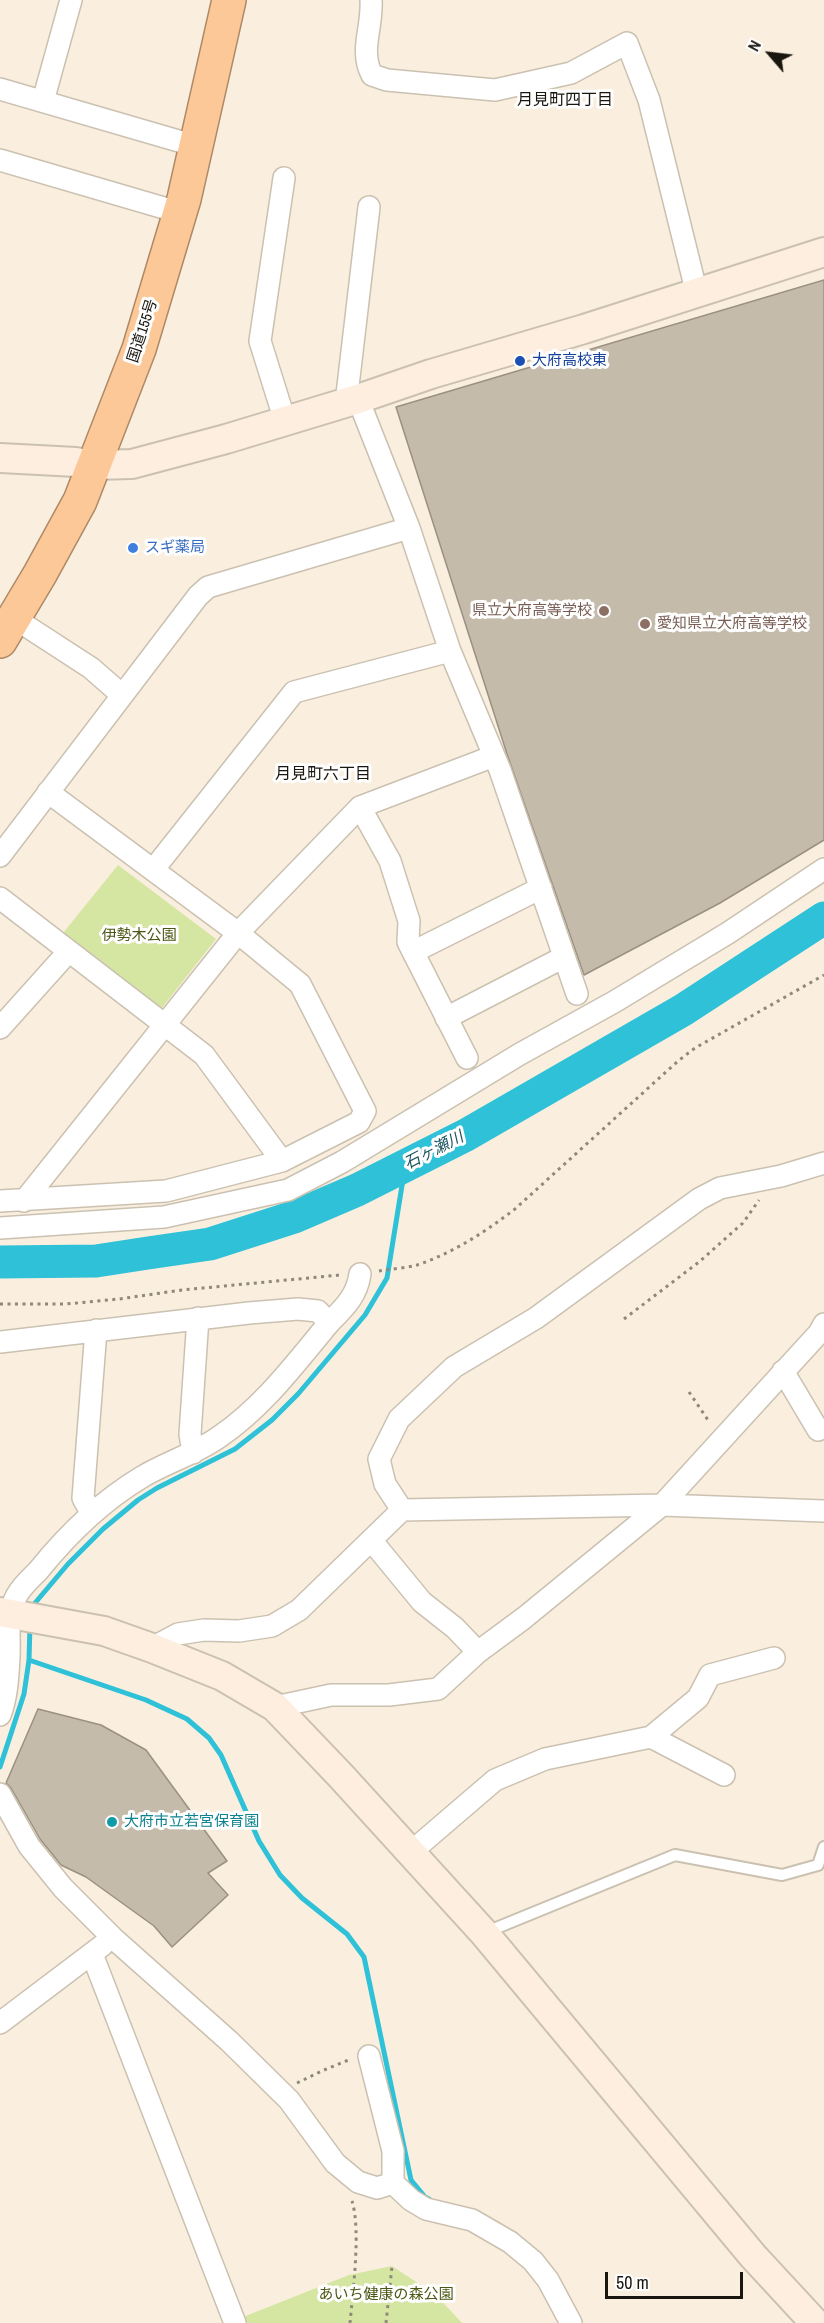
<!DOCTYPE html>
<meta charset="utf-8">
<style>
body{margin:0}
#map{position:relative;width:824px;height:2323px;overflow:hidden;background:#faefde;font-family:"Archivo Narrow",sans-serif}
canvas{display:block}
.north{position:absolute;left:740px;top:24px;width:60px;height:60px;-webkit-text-stroke:4px #fefefe;paint-order:stroke;rotate:298deg;font-size:16px;font-weight:700;line-height:24px;text-align:center;color:#19150f}
.north::after{content:'';display:block;margin:auto;width:21px;height:27px;background:#19150f;clip-path:polygon(50% 0,100% 100%,50% 72%,0 100%)}
.scale{position:absolute;left:605px;top:2272px;width:138px;height:27px;box-sizing:border-box;border:3px solid #19150f;border-top:0;padding-left:8px;font-size:18px;line-height:21px;white-space:nowrap;color:#19150f;-webkit-text-stroke:4px #fefefe;paint-order:stroke}
</style>
<div id="map">
<canvas width="824" height="2323"></canvas>
<div class="north">N</div>
<div class="scale">50 m</div>
</div>
<script>
const ctx = document.querySelector('canvas').getContext('2d');
ctx.lineJoin = 'round';
function paint(path, color) {
  ctx.fillStyle = color;
  ctx.fill(path, 'evenodd');
}
function strokePath(path, color, width, dash) {
  ctx.strokeStyle = color;
  ctx.lineWidth = width;
  ctx.lineCap = dash ? 'butt' : 'round';
  ctx.setLineDash(dash || []);
  ctx.stroke(path);
}
function label(font, color, halo, rows, align = 'center') {
  ctx.font = font + ' "Archivo Narrow","Noto Sans JP",sans-serif';
  ctx.lineWidth = 6;
  ctx.setLineDash([]);
  ctx.textBaseline = 'middle';
  ctx.strokeStyle = halo;
  ctx.fillStyle = color;
  for (const [text, x, y, turn = 0] of rows) {
    ctx.save();
    ctx.translate(x, y);
    ctx.rotate((+turn || 0) * Math.PI / 180);
    ctx.textAlign = isNaN(turn) ? turn : align;
    if (halo) ctx.strokeText(text, 0, 0);
    ctx.fillText(text, 0, 0);
    ctx.restore();
  }
}
paint(new Path2D(`
 M118,865L216,939L161,1009L63,933Z
 M392,2266L436,2295L462,2323H228L349,2275Z`), '#d5e5a2');
strokePath(new Path2D(`
 M33,1611L35,1603L68,1564L103,1529L138,1500L157,1488L235,1449L272,1420L298,1394L365,1315L387,1278L405,1167
 M29,1660L146,1700L187,1719L209,1738L221,1755L259,1841L280,1875L302,1898L347,1934L364,1957L411,2180L425,2197L429,2199
 M0,1767L24,1694L29,1660L30,1626`), '#2ec1d7', 5);
strokePath(new Path2D(`
 M0,1262L96,1261L148,1253L210,1244L294,1217L357,1190L466,1135L683,1010L824,918`), '#2ec1d7', 33);
const building = new Path2D(`
 M824,280V840L720,903L584,975L507,754L396,407Z
 M38,1709L101,1725L146,1750L227,1861L208,1873L228,1895L172,1947L154,1926L86,1877L61,1865L40,1839L11,1788L6,1783Z`);
paint(building, '#c5bbab');
strokePath(building, '#9b9182', 1.5);
const lane = new Path2D(`
 M484,1933L675,1855L782,1875L818,1865L824,1847`);
const street = new Path2D(`
 M371,0C373,27 359,50 372,75L387,80L495,90L571,73L627,43L649,100L697,294
 M0,89L182,142
 M43,101L71,0
 M0,160L164,208
 M284,178L260,341L285,421
 M358,399L409,528L450,651L500,770L577,994
 M346,403L369,207
 M14,618L91,668L122,695
 M360,807L390,861L409,921L408,942L467,1058
 M0,856L198,596L208,587L409,528
 M153,870L294,692L450,651
 M0,898L204,1055L282,1161
 M413,952L541,888
 M446,1018L564,957
 M0,1028L69,951
 M0,1201L166,1191L282,1161L359,1122L365,1111L300,984L238,933L48,792
 M24,1201L238,933L360,807L494,756
 M0,1228L164,1217L288,1190L342,1162L520,1054L614,1002L728,933L824,869
 M329,1323C344,1308 357,1296 360,1274
 M0,1342L249,1313L298,1309L318,1311L329,1323C295,1364 263,1407 219,1437C195,1454 167,1462 142,1477C102,1501 67,1535 38,1571C31,1578 22,1586 17,1595C6,1614 10,1636 9,1657C8,1676 7,1697 0,1715
 M783,1371L818,1430
 M193,1453L190,1434L198,1318
 M402,1510L385,1484L379,1459L399,1419L454,1367L536,1318L699,1199L720,1188L781,1176L824,1163
 M92,1514L83,1498L96,1330
 M371,1540L422,1602L455,1628L478,1652
 M152,1648L178,1634L204,1630L239,1631L272,1626L299,1610L402,1510L662,1505L824,1511
 M275,1707L331,1695H389L438,1689L478,1652L524,1618L662,1505L819,1333L824,1324
 M651,1737L724,1775
 M0,1794L29,1846L63,1888L113,1938L229,2041L289,2100L335,2163L358,2182L377,2188L393,2183L411,2200L426,2209L472,2220L510,2242L533,2261L548,2280L571,2323
 M411,1852L495,1780L545,1759L651,1737L698,1698L710,1675L774,1658
 M92,1954L235,2323
 M0,2023L103,1945
 M369,2056L393,2151V2183`);
const secondary = new Path2D(`
 M0,458L76,462L94,465L132,464L226,439L358,399L431,374L584,329L824,252
 M0,1612L104,1631L152,1648L222,1676L275,1707L341,1776L484,1933L753,2256L815,2323`);
const highway = new Path2D(`
 M0,641L40,574L80,501L139,349L184,199L229,0`);
strokePath(lane, '#cbc1b1', 14);
strokePath(street, '#cbc1b1', 24);
strokePath(secondary, '#cbc1b1', 32);
strokePath(highway, '#ad8968', 36);
strokePath(new Path2D(`
 M379,1271C391,1269 405,1268 417,1265C453,1253 485,1232 515,1209L678,1061L695,1048L824,975
 M0,1304H66L119,1299L182,1290L340,1275
 M624,1319L699,1262L743,1223L759,1200
 M689,1392L710,1423
 M297,2083L324,2070L351,2059
 M350,2323C353,2290 361,2230 352,2201
 M386,2323L392,2266`), '#8f887c', 3, [3, 4.5]);
strokePath(lane, '#fff', 10);
strokePath(street, '#fff', 21);
strokePath(secondary, '#feeee0', 28);
strokePath(highway, '#fcc898', 33);
for (const [x, y, r, color] of [
 [520,361,6,"#1a4fb4"],
 [133,548,6,"#3f7fe0"],
 [604,611,6,"#8d6e63"],
 [645,624,6,"#8d6e63"],
 [112,1822,6,"#0f9aa8"]
]) {
  const dot = new Path2D();
  dot.arc(x, y, r, 0, 2 * Math.PI);
  ctx.fillStyle = color;
  ctx.fill(dot);
  strokePath(dot, '#fefefe', 2);
}
label('15px', '#19150f', '#fefefe', [
 ["国道155号",143,331,-72]
]);
label('15px', '#164399', '#fefefe', [
 ["大府高校東",532,361]
], 'left');
label('15px', '#366cbe', '#fefefe', [
 ["スギ薬局",145,548]
], 'left');
label('15px', '#785e54', '#fefefe', [
 ["県立大府高等学校",592,611],
 ["愛知県立大府高等学校",657,624,"left"]
], 'right');
label('15px', '#4b5714', '#fefefe', [
 ["伊勢木公園",139,936],
 ["あいち健康の森公園",386,2295]
]);
label('15px', '#0d838f', '#fefefe', [
 ["大府市立若宮保育園",124,1822]
], 'left');
label('16px', '#19150f', '#fefefe', [
 ["月見町四丁目",565,101],
 ["月見町六丁目",323,775]
]);
label('italic 16px', '#1b545e', '#fefefe', [
 ["石ヶ瀬川",434,1151,-27]
]);
</script>
